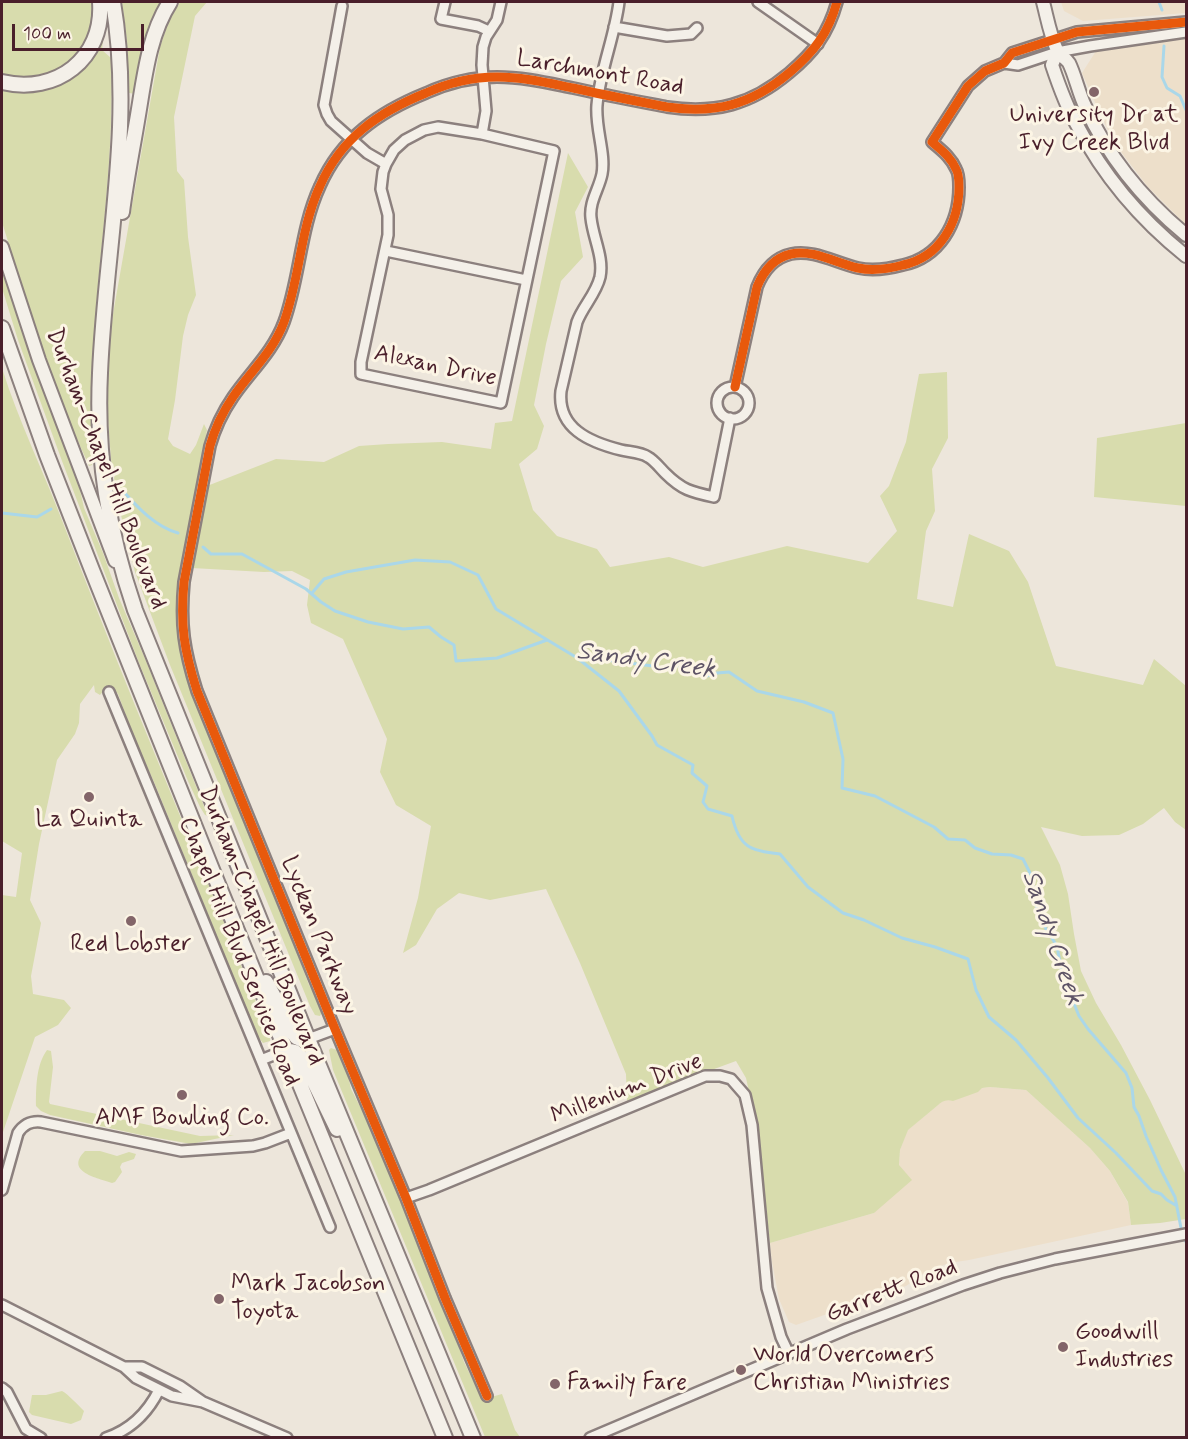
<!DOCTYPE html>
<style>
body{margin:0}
#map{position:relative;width:1188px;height:1439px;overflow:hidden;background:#ede6db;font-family:Mynerve,sans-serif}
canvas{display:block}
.frame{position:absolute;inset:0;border:3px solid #4a1f2b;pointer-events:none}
.scale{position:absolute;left:12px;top:24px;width:132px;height:27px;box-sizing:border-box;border:3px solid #4a1f2b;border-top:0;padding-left:8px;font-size:18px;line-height:21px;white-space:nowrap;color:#4a1f2b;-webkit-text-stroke:4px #fcf5e5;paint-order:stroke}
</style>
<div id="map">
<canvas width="1188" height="1439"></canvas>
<div class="frame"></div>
<div class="scale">100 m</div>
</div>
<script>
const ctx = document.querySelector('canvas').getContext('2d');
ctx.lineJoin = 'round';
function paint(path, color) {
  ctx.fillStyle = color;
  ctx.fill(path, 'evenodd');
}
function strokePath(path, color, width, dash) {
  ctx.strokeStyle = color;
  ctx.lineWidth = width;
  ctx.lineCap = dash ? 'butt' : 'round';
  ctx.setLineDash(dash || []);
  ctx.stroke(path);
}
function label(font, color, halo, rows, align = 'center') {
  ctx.font = font + ' Mynerve,sans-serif';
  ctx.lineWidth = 6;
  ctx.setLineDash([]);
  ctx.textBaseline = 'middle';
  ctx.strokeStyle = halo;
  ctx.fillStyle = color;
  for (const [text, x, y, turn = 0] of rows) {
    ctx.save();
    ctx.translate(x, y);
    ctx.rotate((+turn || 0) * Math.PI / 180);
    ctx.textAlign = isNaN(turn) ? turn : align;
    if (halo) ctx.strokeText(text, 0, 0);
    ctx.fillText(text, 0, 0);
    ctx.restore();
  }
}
paint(new Path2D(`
 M1061,2H1186V13L1083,21L1064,11Z
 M1186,38V225L1148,187L1124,156L1113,140L1102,118L1082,73L1096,51Z
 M990,1087L1026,1090L1090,1148L1110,1171L1128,1203L1131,1225L969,1260L949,1263L926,1272L906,1286L796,1325L789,1322L779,1299L772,1262L770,1243L874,1213L899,1165L900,1150L907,1130L937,1106L941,1101L982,1088Z`), '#eddfca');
paint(new Path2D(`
 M2,2H94C94,43 72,74 29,80C21,81 10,78 2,77Z
 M122,2H165L136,94L129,93L127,41Z
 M180,2H207L195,16L174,117L177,171L184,180L188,237L196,295L188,315L183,336L175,400L168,439L173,446L190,454L196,445L204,424L207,430L179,593V633L184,663L196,703L207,726L255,844C256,856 261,865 266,876C272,889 275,904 283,916L309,985L323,1010L320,1016L315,1015L310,1006L170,665L135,572L119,507L114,478L115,475L112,471L108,421V359L113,314L160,47L169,21Z
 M100,35L103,40L102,50L111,58C115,152 100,244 94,337C92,365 90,392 91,420C91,435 94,450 92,465L89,466L65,412L57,391L37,336L2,222V87L42,89Z
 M568,153L588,187L575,212L583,257L561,281L546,344L534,405L544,426L537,449L519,464L533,510L557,536L597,549L610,567L669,557L703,567L787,546L868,563L897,531L880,496L889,486L906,442L919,374L947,372L948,438L932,469L935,511L926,531L917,599L953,607L969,534L1009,551L1028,582L1056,666L1143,685L1154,659L1186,686V830L1175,822L1164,808L1143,824L1119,835L1082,836L1041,827L1060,865L1068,894L1074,934L1081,971L1096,1003L1121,1045L1150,1100L1186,1175V1219L1160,1223L1131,1225L1128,1202L1110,1171L1090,1148L1026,1090L990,1087L982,1088L978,1092L953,1101C946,1099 942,1101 937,1106L908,1130L900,1150L899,1165L912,1180L874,1213L770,1243L757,1128L746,1078L736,1061L627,1101L626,1074L580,963L546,889L490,900L459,893L437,909L416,945L403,953L418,898L431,826L396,805L380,772L387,739L343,639L311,623L307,605L310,580L292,571L264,572L192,568L207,486L276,459L324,462L359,446L388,444L442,442L491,449L495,423L512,421Z
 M2,270L17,317L80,490L84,508L103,553L119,598L146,661L208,816L205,815L200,807L188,781L139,663L62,461L18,340L2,288Z
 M2,368C19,423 45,474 65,528C111,648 160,767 209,886C225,922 238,959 253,995C259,1010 271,1026 270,1041L263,1043L258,1037L154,782L135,740L118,694L113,688L105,689L100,695L95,692L94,685L80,704L79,723L75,734L57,760L39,844L30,900L41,923L31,976L33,994L64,1000L71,1008L58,1025L35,1037L2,1135V895L16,897L22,853L2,841Z
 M1186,423V506L1094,497L1097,438Z
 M331,1048L337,1050L346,1066L351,1089L370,1126L388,1168L454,1333L464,1362L480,1395L484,1399L502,1394L515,1430L520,1437H485L333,1070L329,1050Z
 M47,1050L51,1051L53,1067L49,1102L50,1104L200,1136L234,1135L191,1144L141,1135L50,1115L41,1111L36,1106C36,1088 36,1065 47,1050Z
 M85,1151H100L117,1156L129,1152L136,1154L134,1159L122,1163L120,1167L122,1172L115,1182L112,1183C98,1178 64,1172 85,1151Z
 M62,1391C67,1393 79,1406 84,1411L81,1420L71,1424L32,1415L29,1412L32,1395H46Z`), '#d8dcad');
strokePath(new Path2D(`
 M1159,2L1162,10
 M1164,46L1162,77L1167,88L1180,96L1186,110
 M118,489L123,491C138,508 156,527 178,533
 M2,513L37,517L51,509
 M203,547L211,554H242L306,589L321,602L335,611L368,622L403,629L429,627L441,637L454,645L456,661L497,658L547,640
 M312,593L324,579L346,572L415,560L450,562L478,575L496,609L574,656L653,666L661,669L671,668L680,665L691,667L707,676L717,673L729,672L757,691L804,702L833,713L843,759L842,788L875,796L934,827L948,839L965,840L975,848L992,854L1011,855L1023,859L1031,875L1037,910L1046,929L1057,946L1062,974L1079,1016L1088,1029L1126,1073L1132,1088L1134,1107L1139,1116L1146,1136L1161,1170L1175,1197L1181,1228L1186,1242
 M576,657L619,691L652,736L657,745L693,765L692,773L707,786L703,802L708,809L732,816C739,847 750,851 780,854L808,887L843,913L864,920L902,938L935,947L968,959L976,990L989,1017L1016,1040L1048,1078L1078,1118L1116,1153L1152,1191L1161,1194L1167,1200L1177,1206`), '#aad7e9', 3);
const minor = new Path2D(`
 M445,2L441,19L478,26L489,31
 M619,2C615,36 600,70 597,105C595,128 606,154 602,174C599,189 589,202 591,218C593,238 604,257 600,277C596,294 583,306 577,322L561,391C557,428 589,442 621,450C629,452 641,452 648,457C654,460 660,468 665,473C682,490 691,492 714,497L730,418
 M758,2L818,44
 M342,6L324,105L327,114L331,121L367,153L386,164
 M614,27L667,36L691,34L697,28
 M1004,63L1018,65L1057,52L1090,46L1186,32
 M438,127L482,134L554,151L501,403L361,374V362L388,235V215L381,189L383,172L386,164L394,150L405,140L424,130Z
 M482,134L486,111L482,65L483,47L486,37L497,20L501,2
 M386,251L526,280
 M735,387L757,287C763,272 773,258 791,254C813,249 836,263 858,268C872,271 888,269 903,265C940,257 959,223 959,187C959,181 959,174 956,169C951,157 941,150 932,142L968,86L985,71L1004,63L1012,53L1077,32L1186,22
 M717 403a16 16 0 1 1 32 0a16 16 0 1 1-32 0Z
 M109,692L330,1227
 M308,1039L335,1029
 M261,1060L286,1050
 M2,1190L18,1133C24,1124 31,1121 41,1122L181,1151L253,1146L265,1143L291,1133
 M406,1198L429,1190L705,1076H720L731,1079L745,1095L752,1125L767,1288L781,1337L789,1354
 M2,1305L124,1367L136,1378L172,1396L203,1402
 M124,1367H142L180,1386L203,1402L287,1438
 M2,1388L7,1392L26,1429L41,1438
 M487,1396L445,1298L406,1198L335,1029L197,691C184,650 180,625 184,582L210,446C215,428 222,413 233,397C250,372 273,352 284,322C300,278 300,229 320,186C341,138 379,112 426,93C448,83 472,77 497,77C523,77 548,83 573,88C604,95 636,101 667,107C715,114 751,105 789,73C814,52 828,34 837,2
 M106,1438C130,1430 148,1412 159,1390
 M590,1438L847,1329L963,1285L1000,1273L1055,1259L1186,1234`);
const major = new Path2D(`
 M1043,2C1047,17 1050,35 1057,50C1059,56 1066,58 1069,63C1075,75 1079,94 1085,106C1108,157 1144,200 1186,235
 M1057,52L1052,65C1059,86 1066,106 1077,125C1104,177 1141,220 1186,256
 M2,247L39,360L115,561`);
const highway = new Path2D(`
 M113,2C134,124 105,250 100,373C96,456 108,531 135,610L308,1039L473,1438
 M2,82C56,95 104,59 100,2
 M122,212C126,181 132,151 137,121C144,81 148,36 170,2
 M2,328L47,455L92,570L213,872L445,1438
 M266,982L296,1037L303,1040L308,1039
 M286,1050L295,1052L303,1059L337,1129`);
strokePath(minor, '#8c807e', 14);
strokePath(major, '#8c807e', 16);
strokePath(highway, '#8c807e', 18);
strokePath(minor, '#f4f0e9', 9);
strokePath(major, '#f4f0e9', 12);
strokePath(highway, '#f4f0e9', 14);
strokePath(new Path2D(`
 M735,387L757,287C763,272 773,258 791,254C813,249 836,263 858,268C872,271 888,269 903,265C940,257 959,223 959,187C959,181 959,174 956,169C951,157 941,150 932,142L968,86L985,71L1004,63L1012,53L1077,32L1186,22
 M487,1396L445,1298L406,1198L335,1029L197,691C184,650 180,625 184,582L210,446C215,428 222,413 233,397C250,372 273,352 284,322C300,278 300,229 320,186C341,138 379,112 426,93C448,83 472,77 497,77C523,77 548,83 573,88C604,95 636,101 667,107C715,114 751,105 789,73C814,52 828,34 837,2`), '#e8590c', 9);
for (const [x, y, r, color] of [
 [1094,92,6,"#836569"],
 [89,797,6,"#836569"],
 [131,921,6,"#836569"],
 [182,1095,6,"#836569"],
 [219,1299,6,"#836569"],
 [1063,1347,6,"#836569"],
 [741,1370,6,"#836569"],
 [555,1384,6,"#836569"]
]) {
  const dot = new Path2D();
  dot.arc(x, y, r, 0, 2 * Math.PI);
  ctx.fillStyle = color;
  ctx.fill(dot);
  strokePath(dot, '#fcf5e5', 2);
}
label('24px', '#4a1f2b', '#fcf5e5', [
 ["Larchmont Road",600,74,10],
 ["Alexan Drive",435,367,12],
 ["Durham-Chapel Hill Boulevard",105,469,69],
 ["Durham-Chapel Hill Boulevard",260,926,68],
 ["Lyckan Parkway",318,936,68],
 ["Chapel Hill Blvd Service Road",238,952,68],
 ["Millenium Drive",627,1090,-21],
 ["Garrett Road",892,1292,-21]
]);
label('24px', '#4a1f2b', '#fcf5e5', [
 ["University Dr at",1094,116],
 ["Ivy Creek Blvd",1094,144],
 ["La Quinta",89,821],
 ["Red Lobster",131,945],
 ["AMF Bowling Co.",182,1119],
 ["Mark Jacobson",231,1285,"left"],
 ["Toyota",231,1313,"left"],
 ["Goodwill",1075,1333,"left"],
 ["Industries",1075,1361,"left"],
 ["World Overcomers",753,1356,"left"],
 ["Christian Ministries",753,1384,"left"],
 ["Family Fare",567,1384,"left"]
]);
label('italic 26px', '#5e5466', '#fcf5e5', [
 ["Sandy Creek",646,662,8],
 ["Sandy Creek",1051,938,71]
]);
</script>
